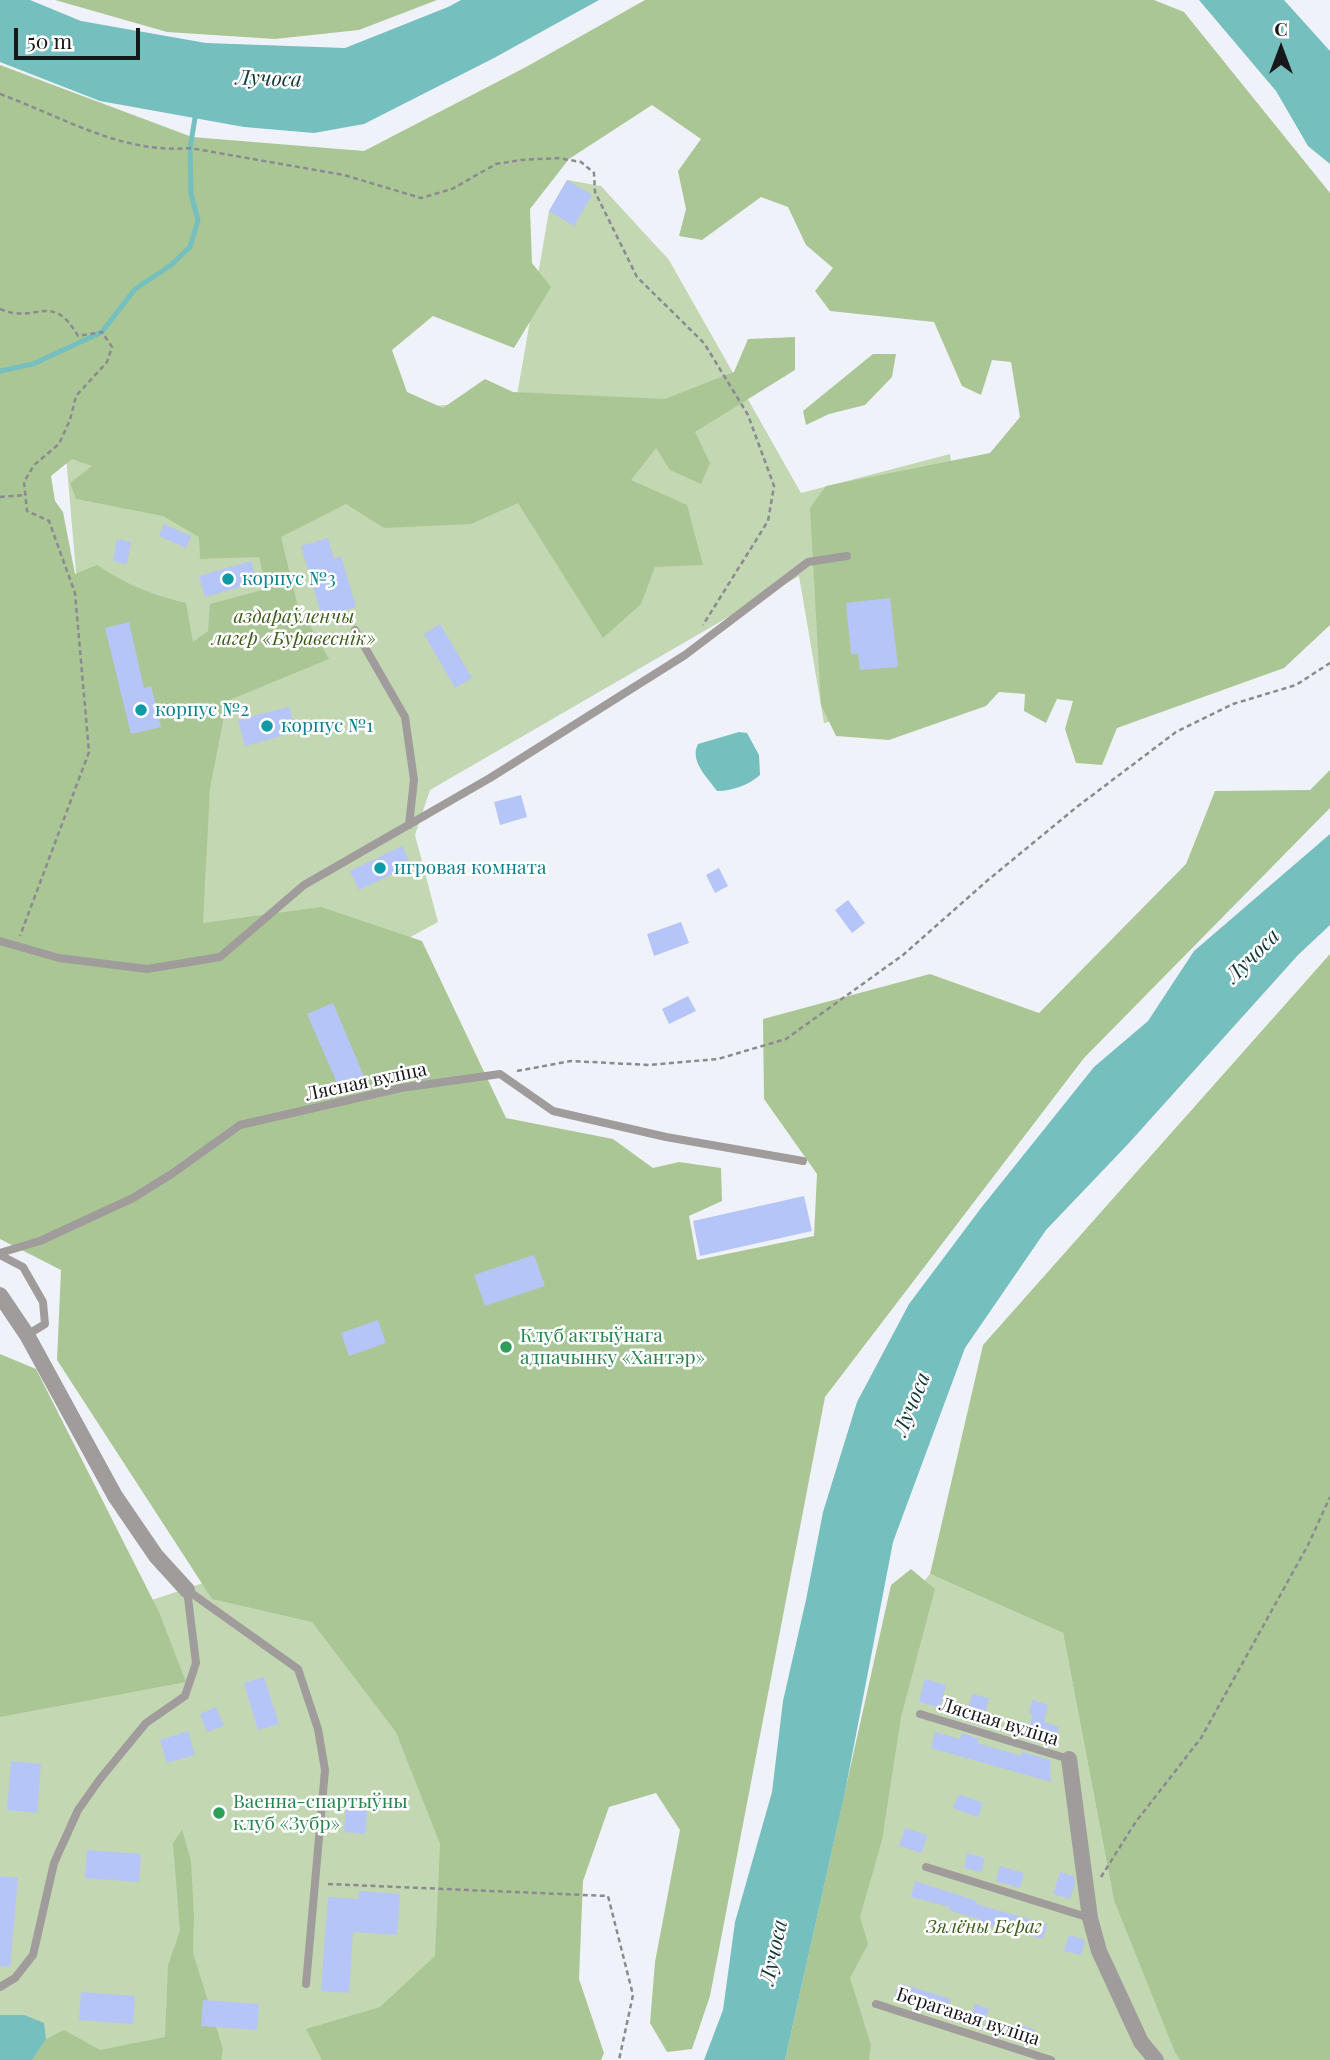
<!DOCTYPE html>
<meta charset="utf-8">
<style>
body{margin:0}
#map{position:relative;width:1330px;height:2060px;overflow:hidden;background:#f0f2fa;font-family:"Playfair Display",serif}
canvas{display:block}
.north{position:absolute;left:1246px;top:14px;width:70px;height:70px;-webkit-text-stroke:5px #fff;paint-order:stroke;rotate:0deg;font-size:19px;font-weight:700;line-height:28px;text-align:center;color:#17181a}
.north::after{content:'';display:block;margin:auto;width:24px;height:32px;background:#17181a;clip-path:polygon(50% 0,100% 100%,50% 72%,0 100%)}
.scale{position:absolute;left:14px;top:28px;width:126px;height:32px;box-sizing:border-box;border:4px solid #17181a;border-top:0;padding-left:9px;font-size:21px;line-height:24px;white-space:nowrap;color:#17181a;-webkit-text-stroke:5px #fff;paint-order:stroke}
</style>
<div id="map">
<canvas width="1330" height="2060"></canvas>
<div class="north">С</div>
<div class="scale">50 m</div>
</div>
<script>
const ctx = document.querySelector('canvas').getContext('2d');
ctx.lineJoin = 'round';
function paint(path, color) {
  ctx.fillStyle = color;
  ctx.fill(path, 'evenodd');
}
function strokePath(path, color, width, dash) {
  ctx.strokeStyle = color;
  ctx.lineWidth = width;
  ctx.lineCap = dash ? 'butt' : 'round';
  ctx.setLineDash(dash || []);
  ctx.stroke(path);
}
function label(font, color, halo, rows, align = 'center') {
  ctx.font = font + ' "Playfair Display",serif';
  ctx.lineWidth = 5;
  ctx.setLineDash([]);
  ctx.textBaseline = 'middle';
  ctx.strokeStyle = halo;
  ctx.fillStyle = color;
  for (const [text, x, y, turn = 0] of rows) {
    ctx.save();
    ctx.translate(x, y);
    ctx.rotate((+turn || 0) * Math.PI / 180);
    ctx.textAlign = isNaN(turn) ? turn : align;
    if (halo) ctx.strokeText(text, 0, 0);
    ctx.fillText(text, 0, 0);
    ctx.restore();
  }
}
paint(new Path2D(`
 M567,180L601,186L669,260L801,493L950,454L981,686L824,723L799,576L430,790L415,835L438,922L197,1054L77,584L66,456L291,414L516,401L549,211Z
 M267,1562L417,1719L459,1908L439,2060H0V1650Z
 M930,1574L1063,1633L1114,1901L1175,2053L1180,2060H826L904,1606Z`), '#c3d7b3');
paint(new Path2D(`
 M55,0H437L359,30L275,39L167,32Z
 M645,0H1154L1184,12L1330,193V625L1284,668L1117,728L1102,765L1076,763L1065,729L1073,701L1057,699L1046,723L1024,711L1025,694L999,692L986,706L889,740L836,736L821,705L810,508L826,486L990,453L1020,417L1011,362L992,360L981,395L962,386L934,322L830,311L815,291L833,268L806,245L788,207L761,197L702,240L679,236L686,209L678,171L701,139L652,105L569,159L530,209L532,263L551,287L514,348L433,316L392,350L407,392L443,408L485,379L513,392L665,399L734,372L748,339L795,337V370L695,432L710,463L701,484L670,470L656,448L631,480L687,505L703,565L655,567L641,604L603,638L518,503L471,524L384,528L346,504L281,537L297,603L329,659L227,701L210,788L203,923L321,907L422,941L506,1118L613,1139L653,1168L679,1162L721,1168L722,1201L689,1216L697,1260L814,1236L817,1174L764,1099L763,1019L930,974L1039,1013L1186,864L1215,791L1310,790L1330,770V808L1084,1058L825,1397L710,1996L692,2049L667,2052L650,2023L655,1962L680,1830L656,1793L609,1807L583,1881L579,1979L604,2053L601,2060H322L306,2029L380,2007L435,1956L440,1844L396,1732L312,1622L212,1599L57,1360L61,1270L0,1239V65L192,137L364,151L526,67ZM72,459L92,466L70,483L76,499L163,516L199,537L200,559L259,557L266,589L210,604L208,631L193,642L186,603C150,594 129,586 97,565L75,574L63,512L55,501L51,476Z
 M873,354H896L892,377L865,405L829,414L806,425L803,411Z
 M1330,954V2060H1180L1175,2053L1114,1901L1063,1633L930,1574L983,1345Z
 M0,1354L36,1369L159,1612L186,1682L0,1717Z
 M911,1569L935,1589L901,1717L882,1840L860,1917L868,1944L850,1978L871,2045L869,2060H785L891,1585Z
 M182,1830L191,1861L194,1917L193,1953L223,2049L221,2060H32L46,2039L64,2030L100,2050L165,2037L168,1965L180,1931L173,1843Z`), '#abc695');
paint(new Path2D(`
 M0,0H30L81,21L206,43L345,48L448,7L461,0H599L494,58L364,124L314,133L244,127L100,101L0,62Z
 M1199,0H1284L1330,51V164L1308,146L1276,91Z
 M739,732L747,733L759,755L760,775C749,785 732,791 717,791C708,778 689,761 698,744Z
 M1330,834V925L1298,955L1129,1143L1046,1230L965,1348L893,1542L845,1792L785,2060H704L723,2010L735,1922L772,1792L783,1701L806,1600L823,1512L857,1402L909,1304L981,1208L1094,1067L1148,1021L1194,951Z
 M0,2015H24L44,2023L46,2039L32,2060H0Z`), '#76bfbf');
strokePath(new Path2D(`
 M0,371L33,364L102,332L135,289L171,265L190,247L198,220L191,194L190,148L196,112`), '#76bfbf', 5);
paint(new Path2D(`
 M567,180L592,195L574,226L549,211Z
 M164,524L191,536L186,548L159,536Z
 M328,538L334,559L341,556L356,607L322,617L301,546Z
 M117,539L131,542L127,564L113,561Z
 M251,561L257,582L205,597L199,576Z
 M890,598L898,667L860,670L858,654H851L846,603Z
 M129,622L144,688L151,686L161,727L131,734L105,628Z
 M440,624L472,678L455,688L424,634Z
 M289,707L296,732L245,746L238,720Z
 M521,795L527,817L500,825L494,802Z
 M402,846L411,865L359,890L350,871Z
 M719,868L728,886L715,893L706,875Z
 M848,900L865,923L852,933L835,910Z
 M681,922L689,943L654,956L647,934Z
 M688,996L696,1011L669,1024L662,1009Z
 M333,1003L366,1081L341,1092L307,1014Z
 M804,1196L812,1231L700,1256L693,1221Z
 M534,1255L545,1286L485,1306L474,1275Z
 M378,1320L386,1343L349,1356L341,1333Z
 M264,1677L279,1724L258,1730L244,1683Z
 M925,1679L946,1685L940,1708L919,1702Z
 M972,1694L989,1698L982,1726L965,1721Z
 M1032,1700L1048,1705L1044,1722L1059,1727L1053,1747L1026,1739L1033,1714L1029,1713Z
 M216,1707L224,1726L207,1732L200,1714Z
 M188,1731L195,1755L167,1763L160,1740Z
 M935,1732L960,1739L962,1733L979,1739L977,1743L1021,1756L1022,1752L1050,1760L1051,1782L931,1748Z
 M11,1761L41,1764L37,1813L7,1810Z
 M959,1794L983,1803L978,1817L953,1808Z
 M347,1799L368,1801L365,1834L344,1832Z
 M905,1828L927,1835L922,1853L899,1846Z
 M87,1850L141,1854L139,1882L85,1878Z
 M967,1853L985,1858L981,1872L964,1868Z
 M1000,1866L1024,1873L1020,1888L996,1881Z
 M1060,1872L1074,1876L1075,1884L1070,1899L1053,1894Z
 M0,1876L18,1878L10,1967L0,1966Z
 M915,1881L977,1901L976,1904L1047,1924L1043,1939L980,1922L981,1920L949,1910L950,1907L911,1897Z
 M359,1891L400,1894L397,1935L353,1932L349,1993L321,1991L328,1897L359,1899Z
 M1069,1935L1085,1940L1081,1955L1064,1951Z
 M899,1983L951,1999L944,2017L894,1998Z
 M81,1992L135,1996L133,2024L79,2020Z
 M203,2000L259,2004L257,2030L201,2026Z
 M975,2004L989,2009L982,2027L969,2023Z
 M1016,2023L1035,2030L1030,2043L1011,2035Z`), '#b6c5f8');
strokePath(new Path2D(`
 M0,94C63,117 121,154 190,148L344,175L421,198L452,189L496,164L521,160L558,158L581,162L594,173L595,192L637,277L704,343L748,415L774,486L768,521L703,625
 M0,309C36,325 52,290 78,336L102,332L112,347L107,362L76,396L70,420L59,444L34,465L24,482L27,511L49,521L75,593L89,752L20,936
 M0,497L26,495
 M517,1071L571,1061L649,1065L718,1059L786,1039L903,955L988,880L1078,806L1176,732L1233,704L1296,685L1330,663
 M1101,1877L1135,1823L1201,1738L1308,1545L1330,1497
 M328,1884L608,1896L633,1995L619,2060`), '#8a8b91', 2.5, [5, 3.5]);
strokePath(new Path2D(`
 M355,630L405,717L414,780L409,825
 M0,941L59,958L147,969L220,957L304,885L490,778L685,655L808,562L847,556
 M0,1253L40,1241L133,1198L173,1173L240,1125L401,1088L500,1074L553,1111L666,1137L803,1161
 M0,1255L23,1267L43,1302L45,1324L27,1335
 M187,1590L298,1669L318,1729L325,1770L306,1984
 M920,1714L1069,1759
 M926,1867L1090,1918
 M0,1987L15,1978L33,1955L54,1863L78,1810L100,1779L146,1723L185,1696L196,1663L187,1590
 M876,2004L1051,2060`), '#9f9c9b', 8);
strokePath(new Path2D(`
 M0,1295L27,1335L115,1496L156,1556L187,1590
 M1069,1759L1090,1918L1099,1951L1141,2042L1156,2060`), '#9f9c9b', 16);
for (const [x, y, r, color] of [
 [228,579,7,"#0f9aa8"],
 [141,710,7,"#0f9aa8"],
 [267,726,7,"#0f9aa8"],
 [380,868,7,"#0f9aa8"],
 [506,1347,7,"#2e9e5b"],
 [219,1813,7,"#2e9e5b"]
]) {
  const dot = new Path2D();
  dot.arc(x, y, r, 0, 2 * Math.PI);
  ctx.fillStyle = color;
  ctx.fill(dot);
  strokePath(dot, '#fff', 2.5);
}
label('19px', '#0d838f', '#fff', [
 ["корпус №3",242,579],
 ["корпус №2",155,710],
 ["корпус №1",281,726],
 ["игровая комната",394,868]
], 'left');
label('italic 19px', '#3d5d18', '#fff', [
 ["аздараўленчы",294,617],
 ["лагер «Буравеснік»",294,639],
 ["Зялёны Бераг",984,1927]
]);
label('19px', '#17181a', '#fff', [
 ["Лясная вуліца",366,1082,-12],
 ["Лясная вуліца",999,1722,17],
 ["Берагавая вуліца",968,2017,18]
]);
label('19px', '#27864d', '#fff', [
 ["Клуб актыўнага",520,1336],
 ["адпачынку «Хантэр»",520,1358],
 ["Ваенна-спартыўны",233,1802],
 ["клуб «Зубр»",233,1824]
], 'left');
label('italic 21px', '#133838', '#fff', [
 ["Лучоса",269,79,2],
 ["Лучоса",1253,956,-45],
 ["Лучоса",912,1404,-68],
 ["Лучоса",774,1952,-78]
]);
</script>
